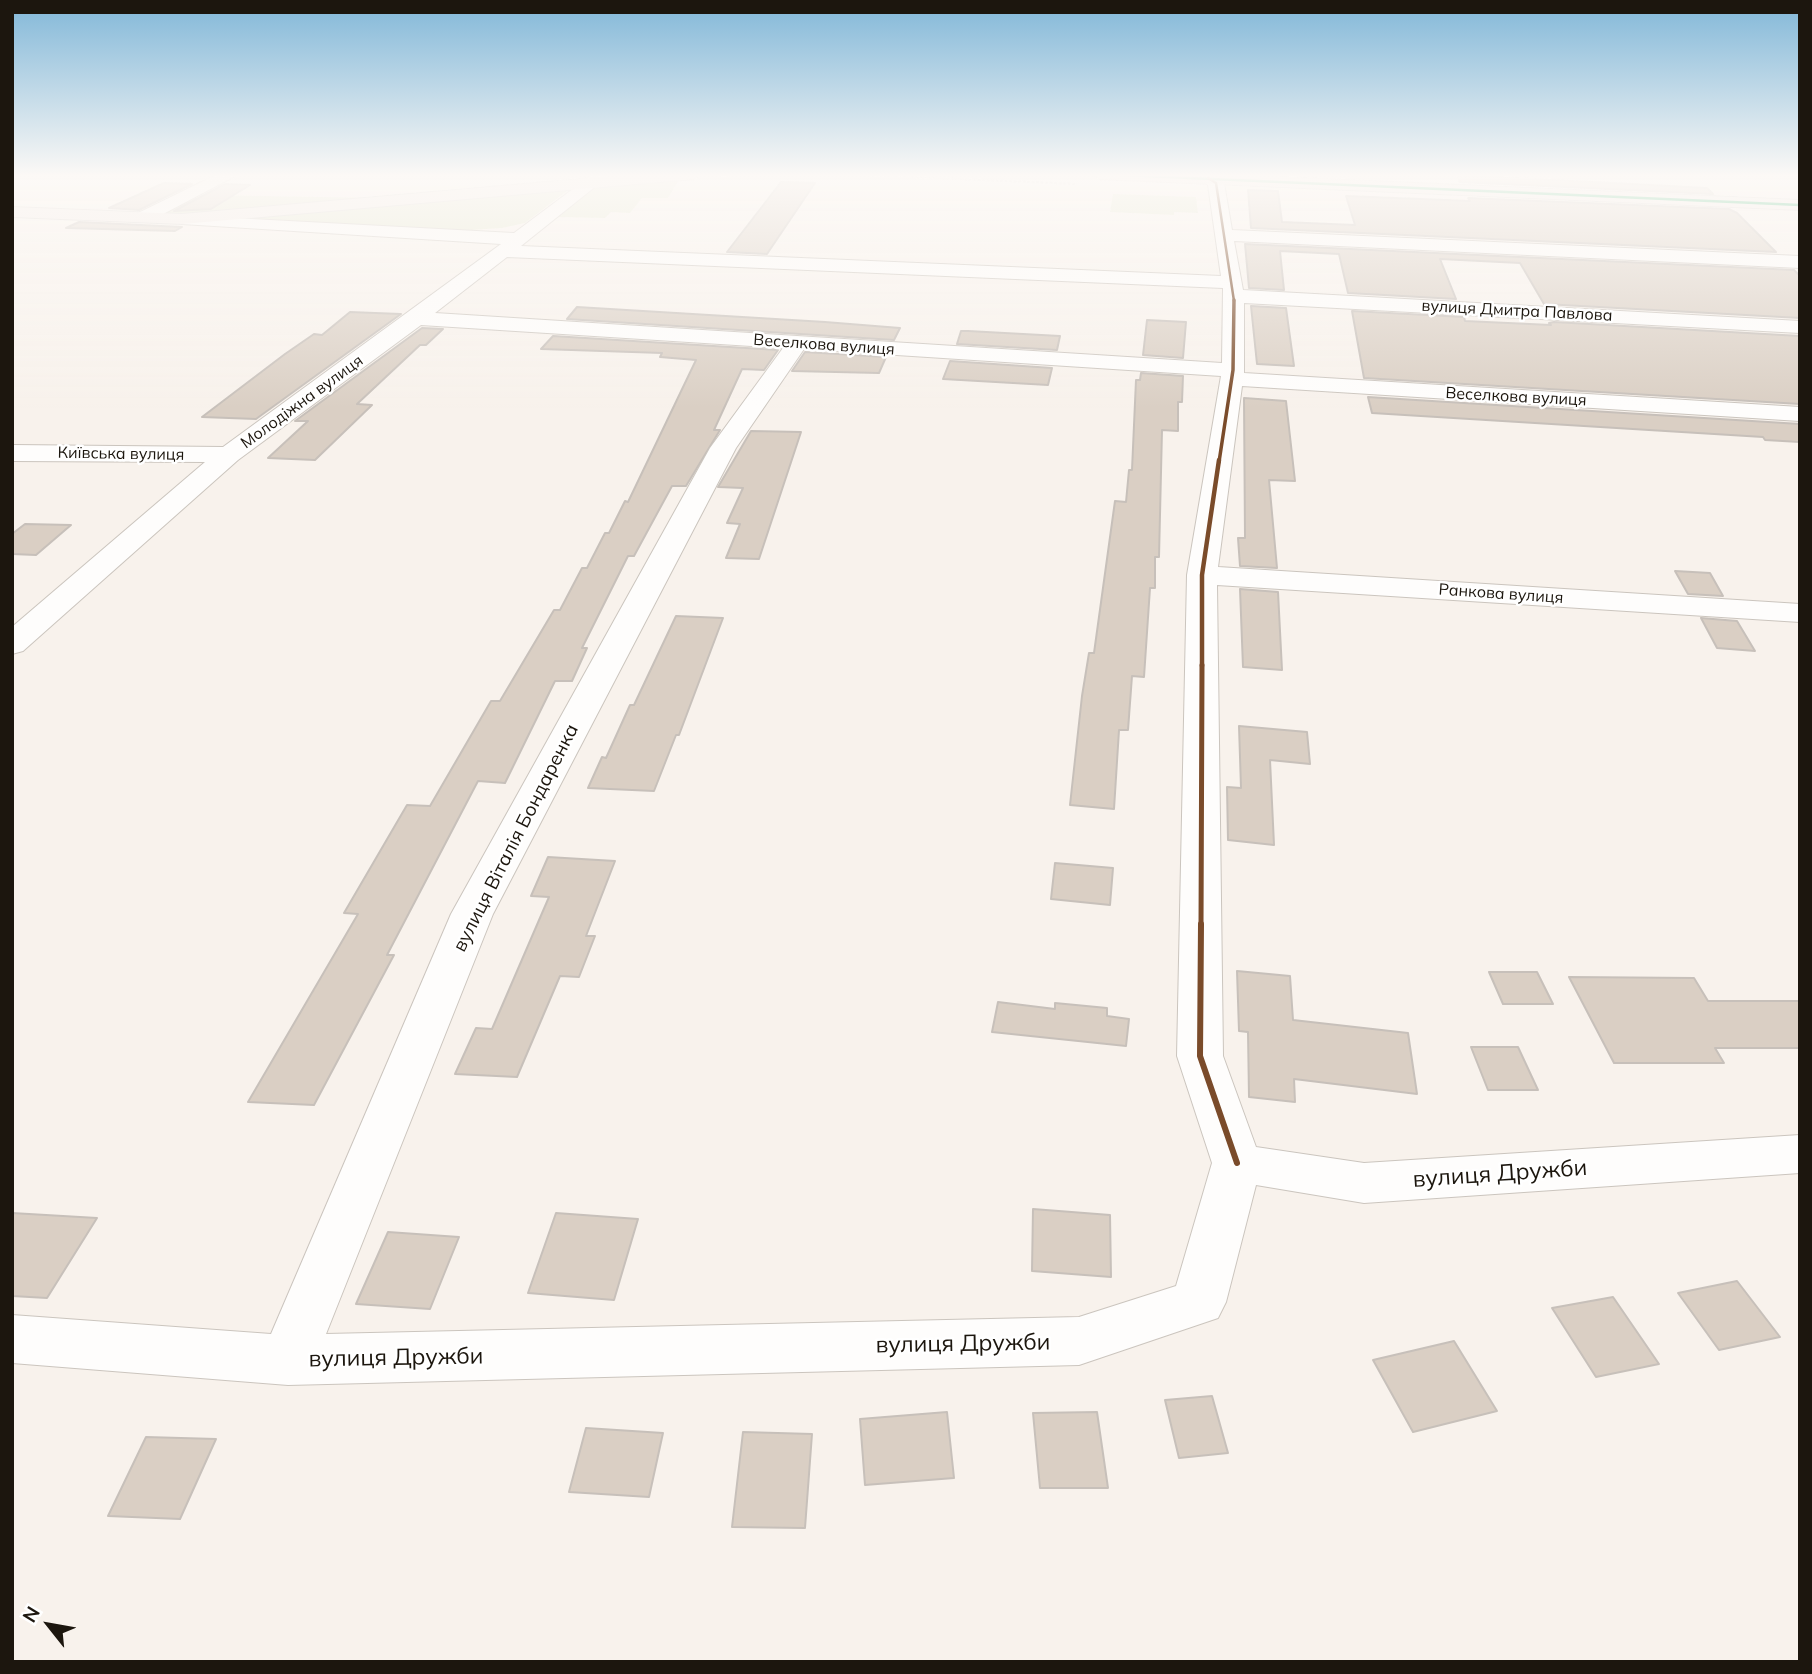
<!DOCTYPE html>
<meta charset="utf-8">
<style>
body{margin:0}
#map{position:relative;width:1812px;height:1674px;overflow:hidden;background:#f8f2ec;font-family:Mulish,sans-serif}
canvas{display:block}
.frame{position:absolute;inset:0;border:14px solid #1c160e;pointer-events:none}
.north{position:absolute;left:14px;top:1590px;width:70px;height:70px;-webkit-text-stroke:5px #fff;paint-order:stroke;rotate:301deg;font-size:19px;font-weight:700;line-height:28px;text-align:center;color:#1c160e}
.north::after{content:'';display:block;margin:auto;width:24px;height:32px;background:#1c160e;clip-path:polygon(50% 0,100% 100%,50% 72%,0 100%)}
</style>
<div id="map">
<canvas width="1812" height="1674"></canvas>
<div class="frame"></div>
<div class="north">N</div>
</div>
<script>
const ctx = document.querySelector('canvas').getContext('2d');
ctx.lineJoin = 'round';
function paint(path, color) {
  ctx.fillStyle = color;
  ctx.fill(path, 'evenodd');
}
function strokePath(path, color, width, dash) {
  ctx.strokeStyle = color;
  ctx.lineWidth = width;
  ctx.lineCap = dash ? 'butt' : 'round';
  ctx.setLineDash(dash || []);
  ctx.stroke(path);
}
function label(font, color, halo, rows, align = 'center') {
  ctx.font = font + ' Mulish,sans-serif';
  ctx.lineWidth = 5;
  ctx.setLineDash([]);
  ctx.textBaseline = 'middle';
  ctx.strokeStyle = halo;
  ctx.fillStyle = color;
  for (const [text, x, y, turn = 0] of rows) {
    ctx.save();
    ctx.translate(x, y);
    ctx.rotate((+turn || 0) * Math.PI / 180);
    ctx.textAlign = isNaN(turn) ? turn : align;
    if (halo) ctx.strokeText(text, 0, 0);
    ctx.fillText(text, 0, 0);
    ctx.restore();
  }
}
paint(new Path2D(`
 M679,180L668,198H642L630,213L611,212L605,218L555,217L593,188Z
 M550,190L567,191L525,223L502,228L440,232L223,220Z
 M1113,194L1196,197L1198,213L1174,212V215L1110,212Z
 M202,195L382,198L212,214H161Z`), '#e3e7cd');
const building = new Path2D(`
 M1457,175L1707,188L1713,194L1460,182Z
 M781,182L815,183L767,254L727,252Z
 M164,183L192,184L139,210L109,208Z
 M225,184L250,185L211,209L174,211Z
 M1248,190L1278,191L1282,222L1355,225L1346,196L1470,201L1468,198L1729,209L1737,213L1776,252L1251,228Z
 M79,222L182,227L175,231L66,228Z
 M1245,244L1794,270L1800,276V318L1544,304L1520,263L1440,259L1456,299L1348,293L1339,254L1280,251L1284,290L1249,288Z
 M1251,306L1286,308L1294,366L1257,364Z
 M577,307L825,322L900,328L894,340L567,319Z
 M1352,311L1464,317L1465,321L1551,325L1549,323L1554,322L1800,336V404L1364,378Z
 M350,312L401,314L256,419L202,417L285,354L314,334L322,335Z
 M1147,320L1186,322L1183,358L1143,355Z
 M422,328L443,329L426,345H420L357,404L372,405L315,460L268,458L308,421H295Z
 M961,331H968L1060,336L1057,350L957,344Z
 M553,336L778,350L764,370L742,369L714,430H720L686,486H672L634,556H628L582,648H587L572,681H555L505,783L478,781L387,955H394L314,1105L248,1102L358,914L344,913L407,805L430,806L491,701H500L554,610H560L582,568H587L605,533H609L625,501L628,502L696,360L660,357L662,353L541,349Z
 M805,352L886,357L879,373L792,371Z
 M950,361L1052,368L1048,385L943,379Z
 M1141,373L1183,376L1182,402H1178V431L1162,430L1159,557H1155V588H1150L1144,677L1132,676L1128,730H1119L1114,809L1070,805L1082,696L1089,653H1094L1115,501L1126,502L1129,470H1132L1136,380H1140Z
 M1368,397L1800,424V442L1765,440L1763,437L1372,413Z
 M1244,398L1286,401L1295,481L1269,480L1277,568L1240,566L1238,538H1245Z
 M751,431L801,432L759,559L726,558L740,524L727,523L743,488L718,487Z
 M25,524L71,525L36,555L12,554V534Z
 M1675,571L1710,573L1723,596L1688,594Z
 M1240,589L1278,592L1282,670L1243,667Z
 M676,616L723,618L679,735H676L654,791L588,788L602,757L606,758L630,705H634Z
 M1701,618L1737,621L1755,651L1717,648Z
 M1239,726L1307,732L1310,764L1270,760L1274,845L1228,840L1227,787L1241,788Z
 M548,857L615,861L586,936H595L579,977L560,976L517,1077L455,1074L476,1028L492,1029L549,897L531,896Z
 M1055,863L1113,868L1110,905L1051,899Z
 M1237,971L1290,976L1293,1020L1408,1033L1417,1094L1294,1079L1295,1102L1249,1097L1248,1032L1239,1031Z
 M1489,972H1537L1553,1004H1503Z
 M1569,977L1694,978L1708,1001H1800V1048H1715L1724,1063H1614Z
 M998,1002L1055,1009V1003L1107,1008V1016L1129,1019L1126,1046L992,1032Z
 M1471,1047H1518L1538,1090H1488Z
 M1033,1209L1110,1215L1111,1277L1032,1271Z
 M12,1213L97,1218L47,1298L12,1296Z
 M556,1213L638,1219L614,1300L528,1293Z
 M388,1232L459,1237L430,1309L356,1304Z
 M1737,1281L1780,1337L1719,1350L1678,1293Z
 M1613,1297L1624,1313L1659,1364L1596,1377L1552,1308Z
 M1454,1341L1497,1411L1413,1432L1373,1360Z
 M1212,1396L1228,1453L1179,1458L1165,1400Z
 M947,1412L954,1478L865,1485L860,1419Z
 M1097,1412L1108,1488H1040L1033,1413Z
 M586,1428L663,1433L649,1497L569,1492Z
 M743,1432L812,1434L805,1528L732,1527Z
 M146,1437L216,1439L180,1519L108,1516Z`);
paint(building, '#dacfc4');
strokePath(building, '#c7c0ba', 2);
const minor = new Path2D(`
 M218,174H239L148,222H136L133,218L136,214Z
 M593,174H611L521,246L1221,276L1208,185L1200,178L1201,174H1217L1224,183L1232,230L1800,256V268L1234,241L1243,290L1800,321V333L1244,303V373L1800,407V421L1242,386L1218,567L1800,604V622L1217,585L1223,1056L1256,1147L1364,1163L1800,1135V1173L1364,1203L1256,1185L1226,1302L1218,1318L1079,1365L288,1385L12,1363V1315L271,1334L451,914L710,448L783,348L421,325L238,460L23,651L12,654V627L205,462L12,461V445L223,447L501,244L182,224L173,219L176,215L514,233ZM507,257L1223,288L1222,363L435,313ZM804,349L1221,376L1187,575L1177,1056L1212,1163L1176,1286L1079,1317L326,1334L493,914L736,448Z`);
const major = new Path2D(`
 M638,174H702L694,179L182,224L12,217V207L182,214Z
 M1092,174H1211L1800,200V210L1100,179Z`);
strokePath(minor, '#cbc5be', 2);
strokePath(major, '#d4d0cc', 2);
strokePath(new Path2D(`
 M843,174L1077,184
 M719,176L742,174`), '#d6d4d2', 2, [2.5, 2]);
paint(minor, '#fefdfc');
paint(major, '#f3ebe7');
strokePath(new Path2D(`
 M1100,174L1800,205`), '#00a651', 2.5);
strokePath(new Path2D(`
 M1209,174L1208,178L1216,183L1234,301`), '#7a4b2a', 2.5);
strokePath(new Path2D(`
 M1219,462L1233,370L1234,300`), '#7a4b2a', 3.5);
strokePath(new Path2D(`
 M1202,666V575L1219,460`), '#7a4b2a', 4.5);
strokePath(new Path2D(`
 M1201,926L1202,665`), '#7a4b2a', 5);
strokePath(new Path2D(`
 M1201,924L1200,1056L1237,1163`), '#7a4b2a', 6);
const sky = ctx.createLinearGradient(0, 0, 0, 408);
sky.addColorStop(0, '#81b7d8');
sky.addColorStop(0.43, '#fcf9f6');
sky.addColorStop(1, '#fcf9f600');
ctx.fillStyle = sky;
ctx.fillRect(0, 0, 1812, 408);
label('16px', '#1c160e', '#fff', [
 ["вулиця Дмитра Павлова",1517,311,3],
 ["Веселкова вулиця",824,345,4],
 ["Веселкова вулиця",1516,397,3],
 ["Молодіжна вулиця",302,402,-36],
 ["Київська вулиця",121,454,1],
 ["Ранкова вулиця",1501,594,4]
]);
label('19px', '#1c160e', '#fff', [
 ["вулиця Віталія Бондаренка",516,838,-63]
]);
label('23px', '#1c160e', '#fff', [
 ["вулиця Дружби",1500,1174,-4],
 ["вулиця Дружби",963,1344,-1],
 ["вулиця Дружби",396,1358,-1]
]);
</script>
